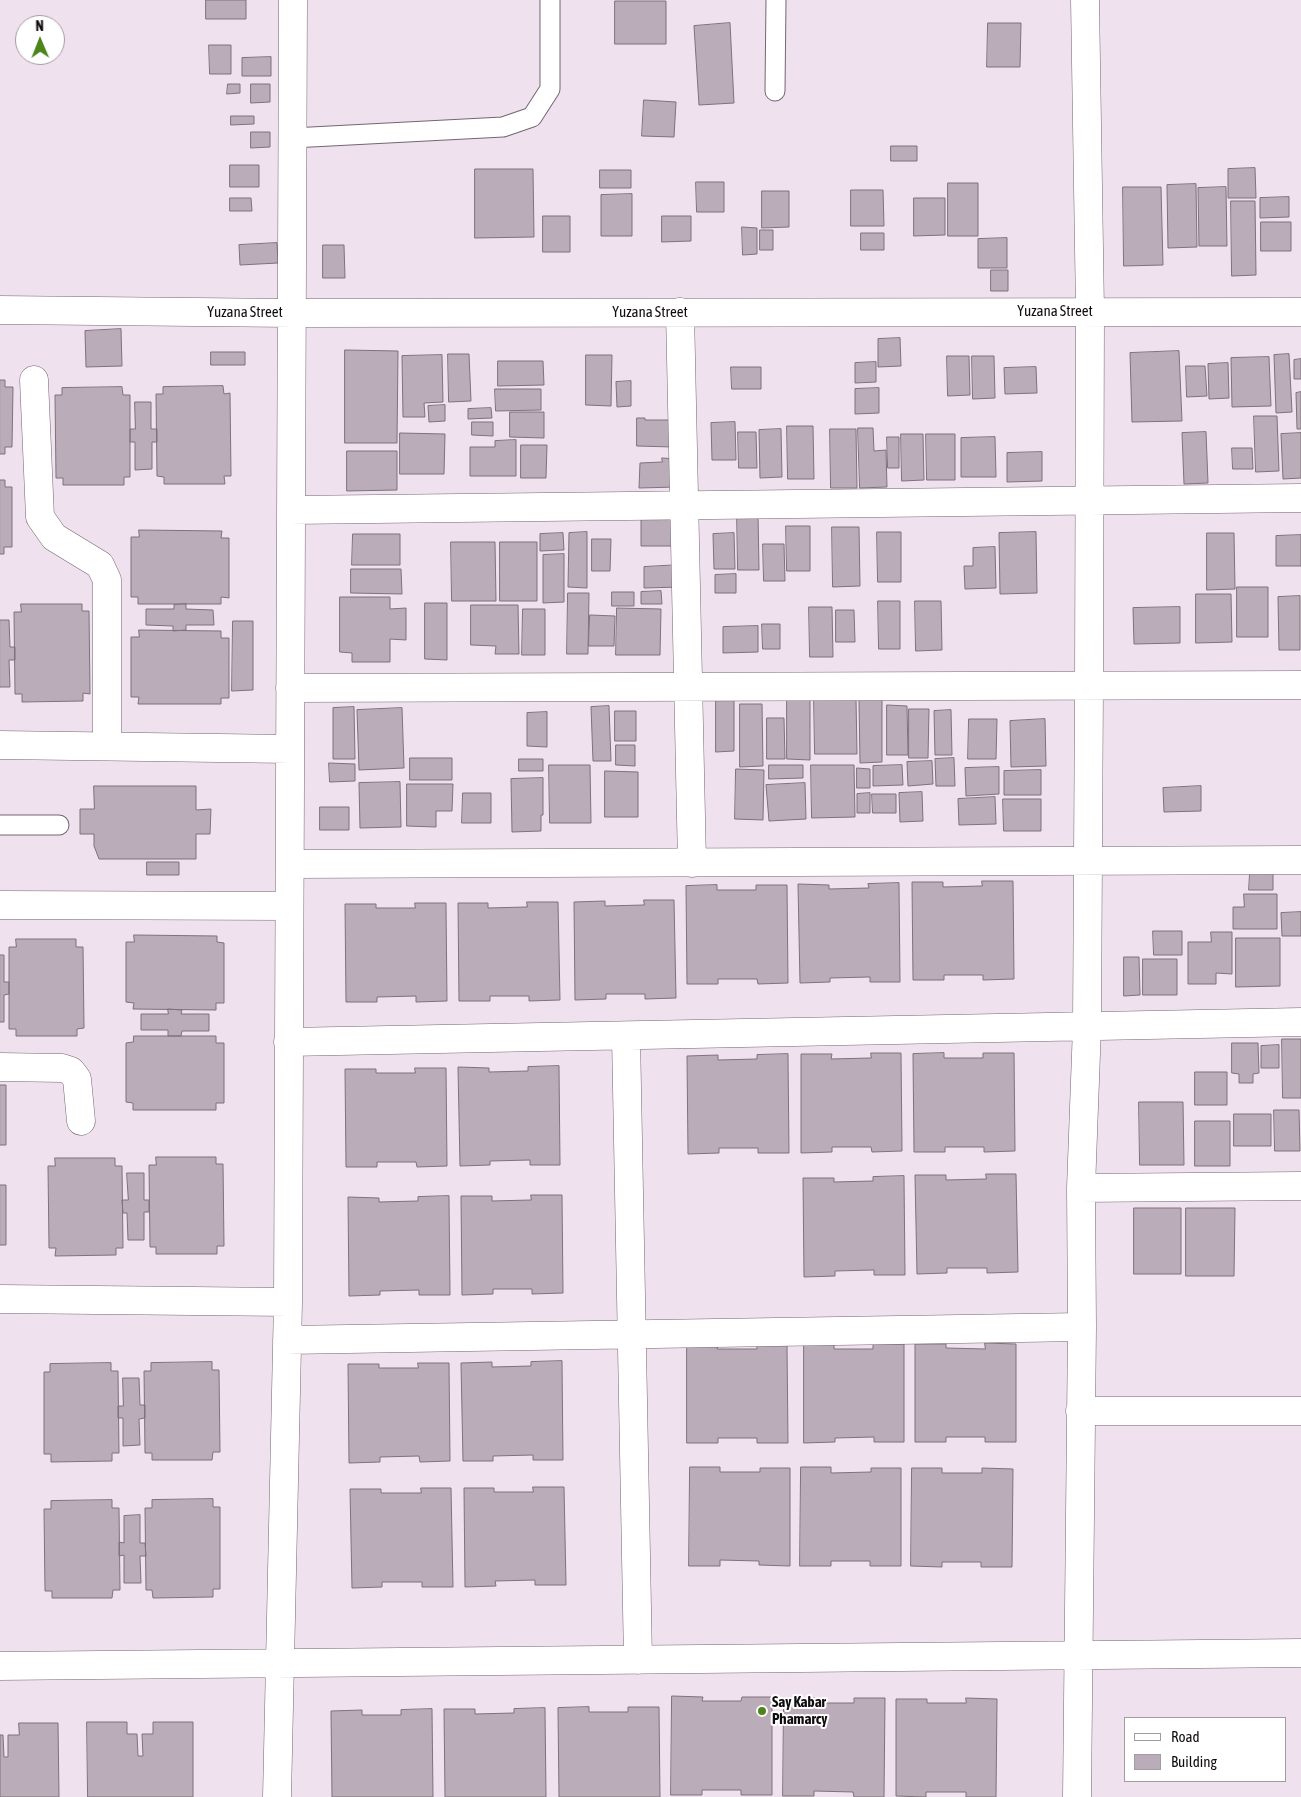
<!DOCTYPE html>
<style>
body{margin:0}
#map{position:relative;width:1301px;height:1797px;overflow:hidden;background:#efe1ed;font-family:"Asap Condensed",sans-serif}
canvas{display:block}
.legend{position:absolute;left:1124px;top:1717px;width:162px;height:65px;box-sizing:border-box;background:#fff;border:1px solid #a09e9f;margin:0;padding:6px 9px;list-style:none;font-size:15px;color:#110c10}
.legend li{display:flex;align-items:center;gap:10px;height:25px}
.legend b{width:25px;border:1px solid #a09e9f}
.north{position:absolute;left:15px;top:15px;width:50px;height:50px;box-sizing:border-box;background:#fff;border:1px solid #a09e9f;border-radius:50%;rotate:359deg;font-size:14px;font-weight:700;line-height:20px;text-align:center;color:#110c10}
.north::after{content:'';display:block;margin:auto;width:18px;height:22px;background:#4e841d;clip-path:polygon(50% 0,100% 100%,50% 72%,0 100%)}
</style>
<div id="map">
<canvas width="1301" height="1797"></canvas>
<ul class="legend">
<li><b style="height:6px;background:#fff"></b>Road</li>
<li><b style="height:14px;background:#baacb8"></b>Building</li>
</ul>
<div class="north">N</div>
</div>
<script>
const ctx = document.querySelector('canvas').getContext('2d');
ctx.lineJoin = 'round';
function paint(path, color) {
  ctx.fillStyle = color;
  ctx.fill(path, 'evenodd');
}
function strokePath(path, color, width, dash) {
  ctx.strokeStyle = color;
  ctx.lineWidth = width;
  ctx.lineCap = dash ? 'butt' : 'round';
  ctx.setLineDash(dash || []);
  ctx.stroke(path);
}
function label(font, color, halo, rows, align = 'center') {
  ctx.font = font + ' "Asap Condensed",sans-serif';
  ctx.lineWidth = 4;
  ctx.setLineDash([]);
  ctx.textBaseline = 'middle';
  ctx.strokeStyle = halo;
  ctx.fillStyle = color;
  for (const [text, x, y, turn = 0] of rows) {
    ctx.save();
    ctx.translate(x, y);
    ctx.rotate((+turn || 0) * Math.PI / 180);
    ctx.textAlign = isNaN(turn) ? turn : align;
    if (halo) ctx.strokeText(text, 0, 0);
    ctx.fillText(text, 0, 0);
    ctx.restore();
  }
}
const building = new Path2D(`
 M206,0H246V19H206Z
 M615,1H666V44H615Z
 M730,23L734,103L699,105L694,26Z
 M988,23H1021L1020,67H987Z
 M209,45H231V74H210Z
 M271,57V76H242V58Z
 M228,84H240V93L227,94Z
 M251,84H270V102L251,103Z
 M644,100L676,102L674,137L642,136Z
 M231,116H254V124L231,125Z
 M251,132H270V147L251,148Z
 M891,146H917V161H891Z
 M230,165H259V187H230Z
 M1255,168L1256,198H1228V169Z
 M475,169H533L534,237L475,238Z
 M600,170H631V188H600Z
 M696,182H724V212H697Z
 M948,183H978V236H948Z
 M1196,184L1197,247L1168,248L1167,185Z
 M1123,187H1161L1163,265L1124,266Z
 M1226,187L1227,246H1199L1198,188Z
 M851,190H883L884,226H851Z
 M762,191H789V227L762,228Z
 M632,194V236H601V195Z
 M1289,197V217L1260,218V198Z
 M230,198H251L252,211H230Z
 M914,198H945V235L914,236Z
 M1231,201H1255L1256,275L1232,276Z
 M543,216H570V252H543Z
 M662,216H691V241L662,242Z
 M1261,222H1291V251H1261Z
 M742,227L757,228V254L743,255Z
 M760,230H773V250H760Z
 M861,233H884V250H861Z
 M1007,238V268H978V239Z
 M277,243L278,263L240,265L239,245Z
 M323,245H344L345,278H323Z
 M991,270H1008V291H991Z
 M121,329L122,366L86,367L85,331Z
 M900,338L901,366L878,367V339Z
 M345,350L398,351L397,443H345Z
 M1179,351L1182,421L1132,422L1130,353Z
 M211,352H245V365H211Z
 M448,354H469L471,401L449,402Z
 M1289,354L1292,412L1276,413L1274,355Z
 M442,355L443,402L424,403L425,417H403L402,356Z
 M586,355H612L611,406L586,405Z
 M947,356H969L970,395L948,396Z
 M972,356H994L995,398L973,399Z
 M1269,357L1271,406L1232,407L1231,358Z
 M1301,359V379H1294V360Z
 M498,361H543L544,385L498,386Z
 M876,362V382L855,383V363Z
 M1228,363L1229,398L1209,399L1208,364Z
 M1186,366H1205L1207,396L1187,397Z
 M731,367H761V389H732Z
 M1036,367L1037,393L1005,394L1004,368Z
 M0,380H5V387H13L12,447H5V454H0Z
 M631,381V406L617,407L616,382Z
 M223,386L224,394L230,393L231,476H224L225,484H164V477L157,476L156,394H163V387Z
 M122,387L123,395H130V477H124V485H63V478H56L55,395H62V388Z
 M879,388V413L855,414V389Z
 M495,389H541V410L496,411Z
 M1301,392V429H1297L1296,393Z
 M135,402H151V429H157V442H152V469L135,470V442H130V429H135Z
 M445,405V421L429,422L428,406Z
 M491,408L492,418L468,419V409Z
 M510,412H544V438L510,437Z
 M1254,416H1277L1279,471L1256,472Z
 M637,418H645V420H673V447L637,446Z
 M472,422H493V436L472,435Z
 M735,422L736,460H712L711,423Z
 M787,426H813L814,479H788Z
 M858,428H873L874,451L886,450L887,487L860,488Z
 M781,429L782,477L760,478L759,430Z
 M830,429H856L857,488H831Z
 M738,432H756L757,468H739Z
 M1206,432L1208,483L1184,484L1182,433Z
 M400,433L445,434L444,474H400Z
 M1301,433V478L1283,479L1281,434Z
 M901,434H923L924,480L902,481Z
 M926,434H955V480H927Z
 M887,437H899V468H888Z
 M995,437L996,477H961V438Z
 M516,440V476H470V447H495V441Z
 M521,445H547L546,478H521Z
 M1232,448H1252L1253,469H1233Z
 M347,451H397V490L347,491Z
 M1042,452V481L1007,482V453Z
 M662,458L677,459V487L639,488L640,463L662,462Z
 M0,480H5V487H12V547H4V554H0Z
 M737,514H758L759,570H738Z
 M677,518L678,546H641V519Z
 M786,526H810V571H787Z
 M832,527H859L860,586L833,587Z
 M139,530L222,531L221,538H229V598L221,597V604H138V597H131V537H139Z
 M587,532V588L568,587L569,533Z
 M877,532H901V582H878Z
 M1036,532L1037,593L1000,594L999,533Z
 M563,533L564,550L540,551V534Z
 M734,533L735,569H714L713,534Z
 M1207,533H1234L1235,589L1207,590Z
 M353,534H400V565H352Z
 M1301,535V566H1276V536Z
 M592,539H611L610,571H592Z
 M451,542H495L496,601H452Z
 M500,542H537V601H500Z
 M763,544H784L785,581H764Z
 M995,547L996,588L965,589L964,566H973V548Z
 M564,554V602L543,603V555Z
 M680,565L681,587L644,588V567Z
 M351,569H401L402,594L351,593Z
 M736,574V593H715V575Z
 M1237,587H1268V637H1237Z
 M661,591L662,604H641V592Z
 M612,592H634V606H612Z
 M568,593H589L588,654H567Z
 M1196,594H1231L1232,642L1196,643Z
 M1300,596V650H1279L1278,597Z
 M340,597H390V609L406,608V640L390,639V662H352V653L340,652Z
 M878,601H900V649H879Z
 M915,601H941L942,650L916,651Z
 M425,603H447V660L425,659Z
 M21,604H82V611H89L90,694L83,693V701L22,702V694H15L14,612H21Z
 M186,604V609L213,610L214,625H186V630L173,631V626L146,625V609H174V605Z
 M471,605H518L519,654H495L496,646L471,645Z
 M809,607H832L833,657H810Z
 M1180,607V643L1134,644L1133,608Z
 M617,608L661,609L660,655H616Z
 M523,609H545V655H522Z
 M836,610H854L855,642H836Z
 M590,615L615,616L614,646H589Z
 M0,620H9L10,647H15V660H9L10,687H0Z
 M233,621H253V690L232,691Z
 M762,624H780V649H763Z
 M758,626V652L723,653V627Z
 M139,630L221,631V638H229V698H221V704H138L139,697H131V637H139Z
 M787,693L810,694V760L787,759Z
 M716,696H734V751L716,752Z
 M814,698H856L857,754H815Z
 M882,699V762L860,763L859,700Z
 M740,704H762L763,766L740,767Z
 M887,705L907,706L908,755H887Z
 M609,706L611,761H593L591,707Z
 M354,707L355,759H333V708Z
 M402,708L404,768L359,770L357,710Z
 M909,709H929L928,758H909Z
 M951,710L952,755H935L934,711Z
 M615,711H636V741H615Z
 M547,712V747L527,746V713Z
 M767,718H784L785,759H767Z
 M969,719H997L996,759H968Z
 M1045,719L1046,766L1011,767L1010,721Z
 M616,745H635V766L616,765Z
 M410,758H452V780H410Z
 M954,758L955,786H936L935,759Z
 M519,759H543V771H519Z
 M932,761L933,784L908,786L907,762Z
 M329,763L355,764V781L330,782Z
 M549,765H590L591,823H550Z
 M769,765H803V778L769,779Z
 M811,765H854L855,817L812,818Z
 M902,765L903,785L873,786V766Z
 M999,767V794L966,796L965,768Z
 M857,768L870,769V788H857Z
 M736,769L764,770L763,820L735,819Z
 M1041,770V795H1004V771Z
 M605,771L638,772V817H605Z
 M543,778V815H541V831L512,832L511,779Z
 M400,782L401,827L360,828L359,783Z
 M805,783L806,819L769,821L766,785Z
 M407,784H453L452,811H436V827L407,826Z
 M94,786H196V810L211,809L210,834H196V859H99L94,846V834H80V809H94Z
 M1201,786V811L1164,812L1163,788Z
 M922,792L923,821L900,822L899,793Z
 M463,793H491V823H462Z
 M870,793V813H857V794Z
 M872,794H896V813H873Z
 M995,797L996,824L959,825L958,799Z
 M1003,799H1041V831H1004Z
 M320,807H349V830H320Z
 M147,862H179V875H147Z
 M1250,873H1273V890H1249Z
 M982,881H1013L1014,979L983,980V975H944V980H913L912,882H943V887L982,886Z
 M899,883L900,982H870V977L830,978V982L800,983L798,884L829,885V889L869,888L868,884Z
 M717,885V890H756V885H787L788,983L758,984L757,979H718V984H687L686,886Z
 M1244,894H1277V929H1233V907H1244Z
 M644,900H674L676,998L645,999V994H606V999L575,1000L574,902L605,901V906L644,905Z
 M527,902H558L560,1000L529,1001V996H490V1001H459L458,903H488V908L527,907Z
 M415,903H446L447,1001L416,1002V996L377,997V1002H346L345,904H376V908H415Z
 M1301,912V936H1282L1281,913Z
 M1153,931H1182V955H1154Z
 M1211,932H1232V974L1216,973V984H1188V942H1211Z
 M134,935L217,936V942L224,943V1003H216V1010L133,1009L134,1003L126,1002V942H134Z
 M1236,938H1280V986L1236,987Z
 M16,939H76V947H83L84,1028L77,1029V1036H16V1029H9V947H16Z
 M0,955H4V982H9V994L4,995V1022H0Z
 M1124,957H1139L1140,995L1124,996Z
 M1143,959H1177V995H1143Z
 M168,1009L182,1010L181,1014H209V1031H182L181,1036H168V1030H141V1014H168Z
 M134,1036H216V1043H224V1103H216V1110H133V1103L126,1102V1043L133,1042Z
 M1282,1039H1301V1098H1283Z
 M1232,1043H1258L1259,1073L1253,1074V1083H1239V1074L1232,1073Z
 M1279,1045V1068H1261V1046Z
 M871,1053H901L902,1151L872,1152L871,1147H832V1152L801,1153V1054H832L831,1059L871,1058Z
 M944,1053V1058H983V1053H1014L1015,1151L984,1152V1147H945V1152H914L913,1054Z
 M788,1054L789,1153H758V1148H719V1153L688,1154L687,1056L718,1055V1060L757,1059V1055Z
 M559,1066L560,1165H530V1160L490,1161V1165L460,1166L458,1067L489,1068V1072L528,1071V1067Z
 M415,1068H446L447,1166L417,1167L416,1162H377V1167H346L345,1069H376V1073H415Z
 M1195,1072H1227V1105H1195Z
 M0,1085H6V1145H0Z
 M1139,1102H1183L1184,1165H1140Z
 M1274,1110H1299L1300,1151H1275Z
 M1234,1114H1271V1146H1234Z
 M1195,1121H1230V1166H1195Z
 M156,1157H216V1164H223L224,1246H217V1254H156V1247H150L149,1165H156Z
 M55,1158H115V1166H122L123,1248H116V1255L55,1256L56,1248H49L48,1166H55Z
 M127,1173H144V1200H149V1212H144V1240H128L127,1213H123L122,1200H128Z
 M986,1174H1016L1018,1272L987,1273V1268H947V1273L917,1274L915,1175H946V1180L986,1179Z
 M904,1176L905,1275H874V1270L835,1271V1276L804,1277L803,1178H834V1182L873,1181V1177Z
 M0,1185H6V1245H0Z
 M531,1195H562L563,1293L532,1294V1289H493V1294L462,1295L461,1196H492V1201L531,1200Z
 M449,1196L450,1295H419V1290L380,1291V1295L349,1296L348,1197L379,1198V1202L418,1201V1197Z
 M1134,1208H1181V1274H1134Z
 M1186,1208H1235L1234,1276H1186Z
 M985,1343L1016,1344V1442H985V1437H946V1442H915V1344H946V1348L985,1349Z
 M804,1344H834V1349H873V1344H904V1442H874V1437L835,1438V1442L804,1443Z
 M687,1345H718L717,1349H757V1345H787L788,1443H757V1438H718V1443H687Z
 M562,1361L563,1460H533V1455L493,1456V1461H463L461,1363L492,1362V1367L531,1366V1362Z
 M212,1362V1370H219L220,1452H213L212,1460H152V1453H145L144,1371H151V1363Z
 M111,1363V1371H118L119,1453H112V1461L51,1462V1454H44V1372H50V1364Z
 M418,1363H449L450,1461L420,1462L419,1456L380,1457V1462L349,1463L348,1364H379V1368H418Z
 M123,1378H139L140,1405H145V1418L139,1419L140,1445L123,1446V1418H118V1406H123Z
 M690,1467H720V1472H760V1468H790V1566L759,1565V1561L720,1560V1566H689Z
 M801,1467H831V1473L871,1472V1468H901V1566H870V1561H831V1566H800Z
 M912,1468H942V1473H982V1468L1013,1469L1012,1567H981V1562H942V1567L911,1566Z
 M533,1487H564L566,1585H535V1580L495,1581L496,1586L465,1587L464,1488H494V1492H533Z
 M421,1488H451L453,1587H422V1582H382V1587L352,1588L350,1489H381V1493H421Z
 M213,1499V1507H220V1589H213V1597L153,1598L152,1590H146L145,1508H152V1500Z
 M112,1500V1508H119L120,1590H113L112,1598H52V1591H45L44,1509H51V1501Z
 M140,1515V1543H145L146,1556H140L141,1583H124V1555L119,1556V1542L124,1543V1516Z
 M672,1696L703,1697L702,1701H741L742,1697H772V1795H741V1790H702V1795H671Z
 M784,1698H815V1703H854V1698H885L884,1797H854L853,1792L814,1791V1796H783Z
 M966,1698L997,1699L996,1797H966V1792H926V1797L896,1796V1699H927V1703H966Z
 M589,1707V1712H628V1707H659L660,1797H559L558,1708Z
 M545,1708L546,1797H445L444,1709H475V1714L514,1713V1709Z
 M432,1709L433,1797H332L331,1711L362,1710V1715H401V1710Z
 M87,1722H127V1734H137L138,1756H143L142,1734H153V1722H193V1797H88Z
 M19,1723H58L59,1797H0V1735H3L4,1757H8V1735H19Z`);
paint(building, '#baacb8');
strokePath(building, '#7e727c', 1);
const lane = new Path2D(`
 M775,91L776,0
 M292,138L503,127L532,117L550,89V0
 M0,825H59`);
const street = new Path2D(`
 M0,310L292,313L1301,312
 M680,312L692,863
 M34,380L40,517L54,537L100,565L107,580V746
 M291,510L1301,498
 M290,688L1301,685
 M0,745L290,749
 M290,864L1301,860
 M0,905L289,906
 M626,1036L638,1660
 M288,1042L1301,1022
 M0,1067L62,1068L71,1071L77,1079L81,1121
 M1081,1188L1301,1186
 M0,1299L288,1302
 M287,1340L1082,1327
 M1080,1411H1301
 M0,1666L1301,1653
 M277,1797L288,1302L293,0
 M1077,1797L1082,1327L1081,1188L1087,1027L1089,685L1090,311L1085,0`);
strokePath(lane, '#736771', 21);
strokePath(street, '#736771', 29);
strokePath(lane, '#fff', 19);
strokePath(street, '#fff', 28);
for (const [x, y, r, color] of [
 [762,1711,5,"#4e841d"]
]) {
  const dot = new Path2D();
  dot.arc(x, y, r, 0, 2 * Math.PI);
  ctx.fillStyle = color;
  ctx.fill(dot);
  strokePath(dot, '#fff', 2);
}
label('15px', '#110c10', '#fff', [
 ["Yuzana Street",1055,311],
 ["Yuzana Street",245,312],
 ["Yuzana Street",650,312]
]);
label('bold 15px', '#110c10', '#fff', [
 ["Say Kabar",772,1702],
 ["Phamarcy",772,1719]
], 'left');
</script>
